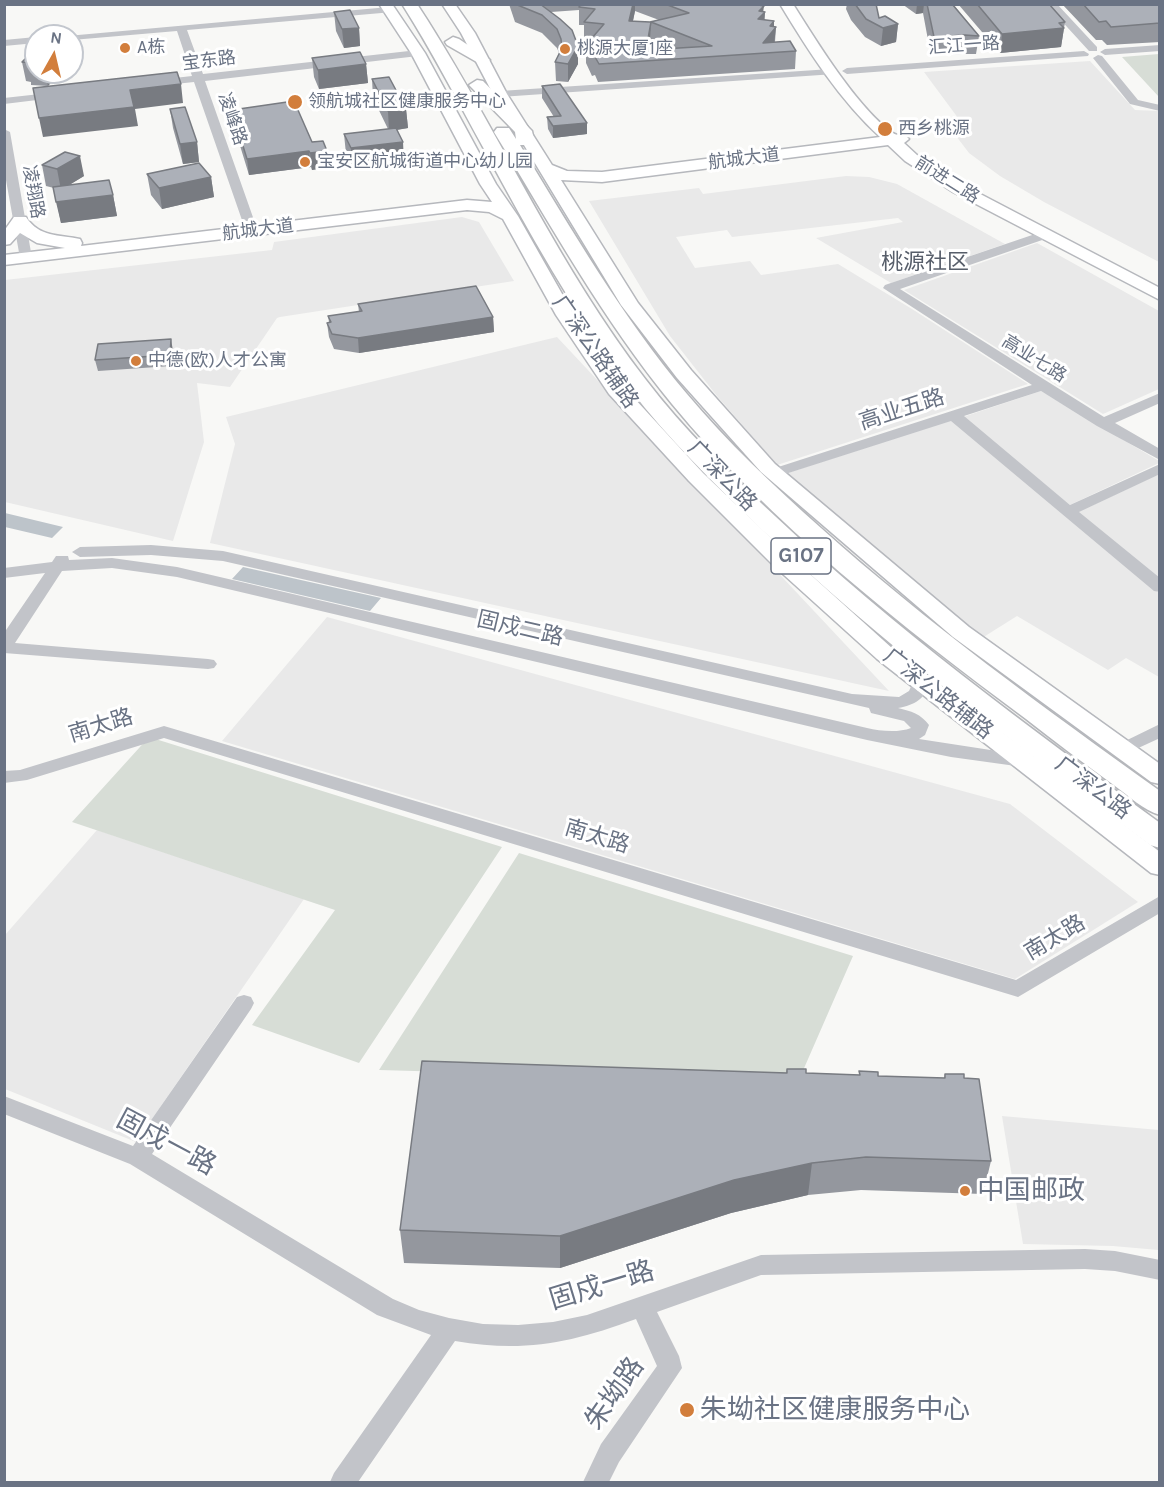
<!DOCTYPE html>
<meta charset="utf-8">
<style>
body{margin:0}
#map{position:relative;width:1164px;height:1487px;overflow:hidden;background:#f8f8f6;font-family:Karla,sans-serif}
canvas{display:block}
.frame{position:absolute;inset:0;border:6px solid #6a7384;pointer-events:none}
.north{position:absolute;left:24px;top:24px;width:60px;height:60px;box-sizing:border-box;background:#fff;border:2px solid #c3c7ce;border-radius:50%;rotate:8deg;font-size:16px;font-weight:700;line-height:24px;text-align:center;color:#6a7384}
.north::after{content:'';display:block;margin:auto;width:21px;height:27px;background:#d27e3c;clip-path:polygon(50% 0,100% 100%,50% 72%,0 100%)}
</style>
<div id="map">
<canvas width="1164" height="1487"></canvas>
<div class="frame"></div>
<div class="north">N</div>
</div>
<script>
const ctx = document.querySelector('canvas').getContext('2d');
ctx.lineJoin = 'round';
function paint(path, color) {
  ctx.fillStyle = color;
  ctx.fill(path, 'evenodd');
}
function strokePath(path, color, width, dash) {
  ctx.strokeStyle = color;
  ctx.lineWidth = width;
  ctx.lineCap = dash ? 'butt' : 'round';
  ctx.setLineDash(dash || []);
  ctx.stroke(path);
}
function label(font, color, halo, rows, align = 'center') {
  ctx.font = font + ' Karla,"Noto Sans SC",sans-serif';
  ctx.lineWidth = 6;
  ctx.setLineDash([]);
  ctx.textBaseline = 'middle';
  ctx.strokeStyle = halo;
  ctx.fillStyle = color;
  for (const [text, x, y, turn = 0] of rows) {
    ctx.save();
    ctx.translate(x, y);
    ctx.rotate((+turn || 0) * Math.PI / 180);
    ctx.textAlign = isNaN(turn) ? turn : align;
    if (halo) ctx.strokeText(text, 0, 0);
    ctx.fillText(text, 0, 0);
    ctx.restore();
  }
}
paint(new Path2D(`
 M1090,61L1135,110L1159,111V262L1044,202L1000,176L969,153L947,124L961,122L924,72Z
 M846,176L869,177L897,184L1005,244L891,283L816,238L903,222L898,218L732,237L727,230L676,237L695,268L750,261L761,275L838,264L912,309L1028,384L777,465L717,396L670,336L589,201L699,188L703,194Z
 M462,217L479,222L514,281L280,317L277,318L230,387L197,383L204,442L173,541L5,502V280L272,250L274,242Z
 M1037,243L1159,311V389L1103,414L904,290Z
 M557,337L889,691L210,543L235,444L226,417Z
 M1041,391L1159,461V463L1070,505L963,417Z
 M952,420L1159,593V677L1126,658L1108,670L1017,616L982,638L784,474Z
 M1159,474V579L1078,512Z
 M327,617L1010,804L1138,902L1015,979L222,741Z
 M97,830L304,899L136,1142L5,1089V935Z
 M1002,1116L1159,1130V1250L1113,1246L1023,1244Z`), '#e9e9e9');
paint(new Path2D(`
 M1159,54H1160L1159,97L1122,57Z
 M149,737L502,847L359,1063L252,1025L335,910L72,822Z
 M519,853L853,956L798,1082L379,1070Z`), '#d7ddd6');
paint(new Path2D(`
 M5,513L63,527L52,538L5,527Z
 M243,567L381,598L370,611L232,579Z`), '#bdc4ca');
const major = new Path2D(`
 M379,4H392L425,53L496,184L518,216L574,315L623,386L703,473L790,556L893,649L1160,852V875L1151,873L877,659L774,566L689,481L609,394L556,315L503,219L489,212L467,210L4,265V255L65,248L37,243L20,233L10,244L4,245V231L14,217H26C40,238 58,234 80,239L82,243L81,246L467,200L492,202L480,184L411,53Z
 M442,4H455L475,33L507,94L552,165L567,171L602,172L880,137C839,99 809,52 780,4H793C817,42 858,109 893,133C897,136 902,135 906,136L909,139L904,143L917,155L965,186L1160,288V300L953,192L905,161L888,145L602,182L561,180L638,303L691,370L775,464L969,627L1160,764V784L1151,782L953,637L761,472L677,378L621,305L493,94L461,33Z`);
const highway = new Path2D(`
 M402,4H417L428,21C503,140 560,269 646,380C684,430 730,474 775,516C895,629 1027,726 1160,823V848L1150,845C1015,744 881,643 759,527C714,483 668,439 630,389C574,313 528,231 484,149C457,100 432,51 402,4Z
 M453,37L459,39L490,60L482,65L447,45L445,42Z
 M477,80L483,81L532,131L534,141L531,145H520C572,230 622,317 687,394C727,442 774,486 821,528C927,623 1043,707 1160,791V815C1143,810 1129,796 1115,786C1085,764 1055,742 1026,719C902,627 770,523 672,404C603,320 550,224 494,132L497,128H509L516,139L515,132L469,85Z`);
strokePath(major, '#b6b8bd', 3);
strokePath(highway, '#b5b7bb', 3);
paint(new Path2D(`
 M1046,4H1057L1097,47V51H1089Z
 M389,7L394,10L393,12L187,30L203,74L418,50L423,53L418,56L205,81L255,223L249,227L243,223L194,82L157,86L151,83L157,80L192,76L177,31L72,40V36H67Z
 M36,37V43L4,46V40Z
 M1160,45V51L1105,55L1100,52L1105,49Z
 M1084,51L1089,54L1088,56L847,74L842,71L847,68Z
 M1098,55L1102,56L1138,100L1160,105V111L1130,104L1093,58Z
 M831,69L835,70V74L500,97L494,94L500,91Z
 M58,92L62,93V97L4,104V98Z
 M4,129L10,132L32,258L26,262L20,258L4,169Z
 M1044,231L1050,235L1048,238L900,289L1104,417L1160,393V403L1115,423L1160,449V460L1097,426L1041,391L964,416L1070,505L1160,464V474L1079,512L1160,578V592L1154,591L951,421L779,476H769L766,473L769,470L1032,385L883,288L885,285Z
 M151,545L223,551L852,694L899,697L909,691L915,678H927L930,682C925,699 915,705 898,708C911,711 921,714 929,725L925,735L919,739L1023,755L1029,757L1032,761L1029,765L1023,767L951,757L867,740L177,577L112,568L62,571L15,643L208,659L214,660L217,664L214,668L208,669L4,653V633L45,573L4,578V568L52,562L56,556H68L69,560L112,558L177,567L867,728C880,731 898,733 911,728L904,721L871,713L869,708L223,561L151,555L80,557L72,552L80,547Z
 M1160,724V738L1121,756L1115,754L1112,750L1115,746Z
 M164,726L1016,980L1160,896V913L1018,997L164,738L27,780L4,783V771L20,770Z
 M244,995L251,997L254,1003L251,1009L152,1154L393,1299L419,1310L449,1318L483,1324L518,1325L553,1322L587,1315L761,1255L1085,1249L1115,1251L1160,1260V1280L1115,1271L1085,1269L761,1275L657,1312L679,1356L682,1368L619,1462L609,1482H583L601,1444L657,1366L636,1319C571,1343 524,1353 455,1341L358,1482H330L334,1473L431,1335L377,1315L130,1164L4,1114V1096L133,1146L237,997Z`), '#c2c4c9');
paint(major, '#fff');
paint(highway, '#fff');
paint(new Path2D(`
 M509,4H753L765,12L764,20L776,27L775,42L796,51L795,69L598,82L595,75L592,76L586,63V45L590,41L584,40V25H579V10L551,12L578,64L568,82L556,81L555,62L559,53L557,48L542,33L515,22ZM635,11L659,20L650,22L633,21ZM650,40L672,48L649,50Z
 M847,4H876L879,18L898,24L896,42L881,46L865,37L851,20L846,9Z
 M902,4H953L979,36L976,54H962L931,56L923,13L916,14Z
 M958,4H1049L1065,22L1061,47L1000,53Z
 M1062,4H1160V42L1107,45L1102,40H1096Z
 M334,12L359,28L360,46L344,48L336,31Z
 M36,48V72H55L56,77L48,86L31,85V82L26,81L22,62Z
 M312,58L366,64L368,83L319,89L314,77Z
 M372,79L406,109L408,128L397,130L404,162L352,168L346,154L344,134L388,129L373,98Z
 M542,86L587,123V134L553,138L548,129L547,117H554L542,98Z
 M170,109L197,142L199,162L183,164L173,128Z
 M232,110L312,142L327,151L329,167L312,170L311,167L249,175L234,126Z
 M42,165L84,176L69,185L113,195L117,216L61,223L54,188L46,186Z
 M147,174L211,177L214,197L162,209L151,195Z
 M358,304L493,317L494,332L359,353L334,349L329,337L327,323L329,322L328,316L359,312Z
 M173,351L171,366L98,371L95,360Z
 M787,1069L806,1073L859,1075V1071L878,1076L944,1078L945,1074L964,1078L991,1161L983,1194L861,1190L808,1195L731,1213L560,1268L404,1263L400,1230L786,1073Z`), '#94979e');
paint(new Path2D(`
 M633,4H635V11L629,39V21Z
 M917,4H924L923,13L916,14Z
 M764,6L763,13L765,12L764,29L757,37L759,11Z
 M774,21V29L776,27L774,45L763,43L770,26Z
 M651,22L650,40L647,61L646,50Z
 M898,24L896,42L881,46L883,28Z
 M359,28L360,46L344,48L342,29Z
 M1064,28L1061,47L1000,53L1002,34Z
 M578,46V64L568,82V64Z
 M366,64L368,83L319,89L318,70Z
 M45,72H55L56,77L48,86Z
 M181,84L183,103L135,109L138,126L43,137L39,118L130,90Z
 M406,109L408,128L389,131L388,111Z
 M587,123V134L553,138V126Z
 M197,142L199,162L183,164L180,144Z
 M403,142L404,162L352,168L351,148Z
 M309,151L311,167L249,175L247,159Z
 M327,151L329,167L312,170L310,153Z
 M80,156L84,176L61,190L57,169Z
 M211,177L214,197L162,209L159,188Z
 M113,195L117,216L61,223L56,202Z
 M493,317L494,332L359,353L358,338Z
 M171,339L173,351L171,366L170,355Z
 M812,1163L808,1195L731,1213L560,1268V1236L734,1180Z`), '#787b81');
const building = new Path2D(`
 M515,4H540L560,19L572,30L578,46L568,64L555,62L562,48L561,39L557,29L542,15Z
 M581,4H633L629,21L650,22L689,13L665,4H753L764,6L759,11L765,12L758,19L774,21L770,26L776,27L763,43L790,41L796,51L599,64L595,57H592L586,45L604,24L584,22L595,9L579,7ZM651,22L712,46L646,50Z
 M855,4H876L879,18L885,16L898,24L883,28L866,19Z
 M927,4H952L979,36L965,35L934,37Z
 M977,4H1049L1065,22L1059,23L1064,28L1002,34Z
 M1083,4H1160V23L1111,27L1106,21L1099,22Z
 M350,10L359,28L342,29L334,12Z
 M36,48V66H28L31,63L22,62Z
 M360,52L366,64L318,70L312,58Z
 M177,72L181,84L130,90L134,107L39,118L33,88Z
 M389,77L406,109L388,111L372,79Z
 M560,84L587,123L553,126L547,117L561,116L542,86Z
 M294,101L312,142L323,141L327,151L310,153L309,151L247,159L232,110Z
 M185,107L197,142L180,144L170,109Z
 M396,128L403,142L351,148L344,134Z
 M65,152L80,156L57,169L42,165Z
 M199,163L211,177L159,188L147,174Z
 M109,180L113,195L56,202L53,187Z
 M476,286L493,317L358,338L332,334L327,323L331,322L328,316L362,311L358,304Z
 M171,339L170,355L95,360L98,344Z
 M422,1061L787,1073V1069H806V1073L860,1075L859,1071L878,1072V1076L945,1078V1074H964V1078L979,1079L991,1161L866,1157L812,1163L734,1180L560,1236L400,1230Z`);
paint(building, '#acb0b8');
strokePath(building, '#787b81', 1.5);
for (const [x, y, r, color] of [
 [125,48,6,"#d27e3c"],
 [565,49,6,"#d27e3c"],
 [295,102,8,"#d27e3c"],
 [885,129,8,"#d27e3c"],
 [305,162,6,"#d27e3c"],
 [136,361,6,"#d27e3c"],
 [965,1191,6,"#d27e3c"],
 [687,1410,8,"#d27e3c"]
]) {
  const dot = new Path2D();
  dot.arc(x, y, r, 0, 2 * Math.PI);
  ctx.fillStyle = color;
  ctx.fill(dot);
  strokePath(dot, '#fff', 2);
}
label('18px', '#6a7384', '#fff', [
 ["汇江一路",964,46,-4],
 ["宝东路",209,61,-7],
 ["凌峰路",232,119,71],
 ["航城大道",744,159,-7],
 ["前进二路",947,180,32],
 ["凌翔路",33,192,80],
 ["航城大道",258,230,-7],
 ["高业七路",1034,359,32]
]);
label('18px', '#6a7384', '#fff', [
 ["A栋",137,48],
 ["桃源大厦1座",577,49],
 ["领航城社区健康服务中心",308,102],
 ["西乡桃源",898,129],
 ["宝安区航城街道中心幼儿园",317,162],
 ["中德(欧)人才公寓",148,361]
], 'left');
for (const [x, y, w] of [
 [801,556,60]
]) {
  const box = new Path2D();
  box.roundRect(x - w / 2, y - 18, w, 36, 4.5);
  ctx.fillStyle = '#fff';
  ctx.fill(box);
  strokePath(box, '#6a7384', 1.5);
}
label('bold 21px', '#6a7384', null, [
 ["G107",801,556]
]);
label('22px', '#575e6a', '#fff', [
 ["桃源社区",925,263]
]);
label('22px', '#6a7384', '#fff', [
 ["广深公路辅路",595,352,55],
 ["高业五路",902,410,-18],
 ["广深公路",722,476,46],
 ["固戍二路",520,629,13],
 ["广深公路辅路",938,694,38],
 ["南太路",101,726,-17],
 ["广深公路",1093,788,37],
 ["南太路",597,837,17],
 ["南太路",1055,938,-31]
]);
label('27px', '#6a7384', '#fff', [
 ["固戍一路",166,1143,28],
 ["固戍一路",602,1286,-17],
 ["朱坳路",615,1394,-55]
]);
label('27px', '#6a7384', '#fff', [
 ["中国邮政",977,1191],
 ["朱坳社区健康服务中心",700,1410]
], 'left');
</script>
